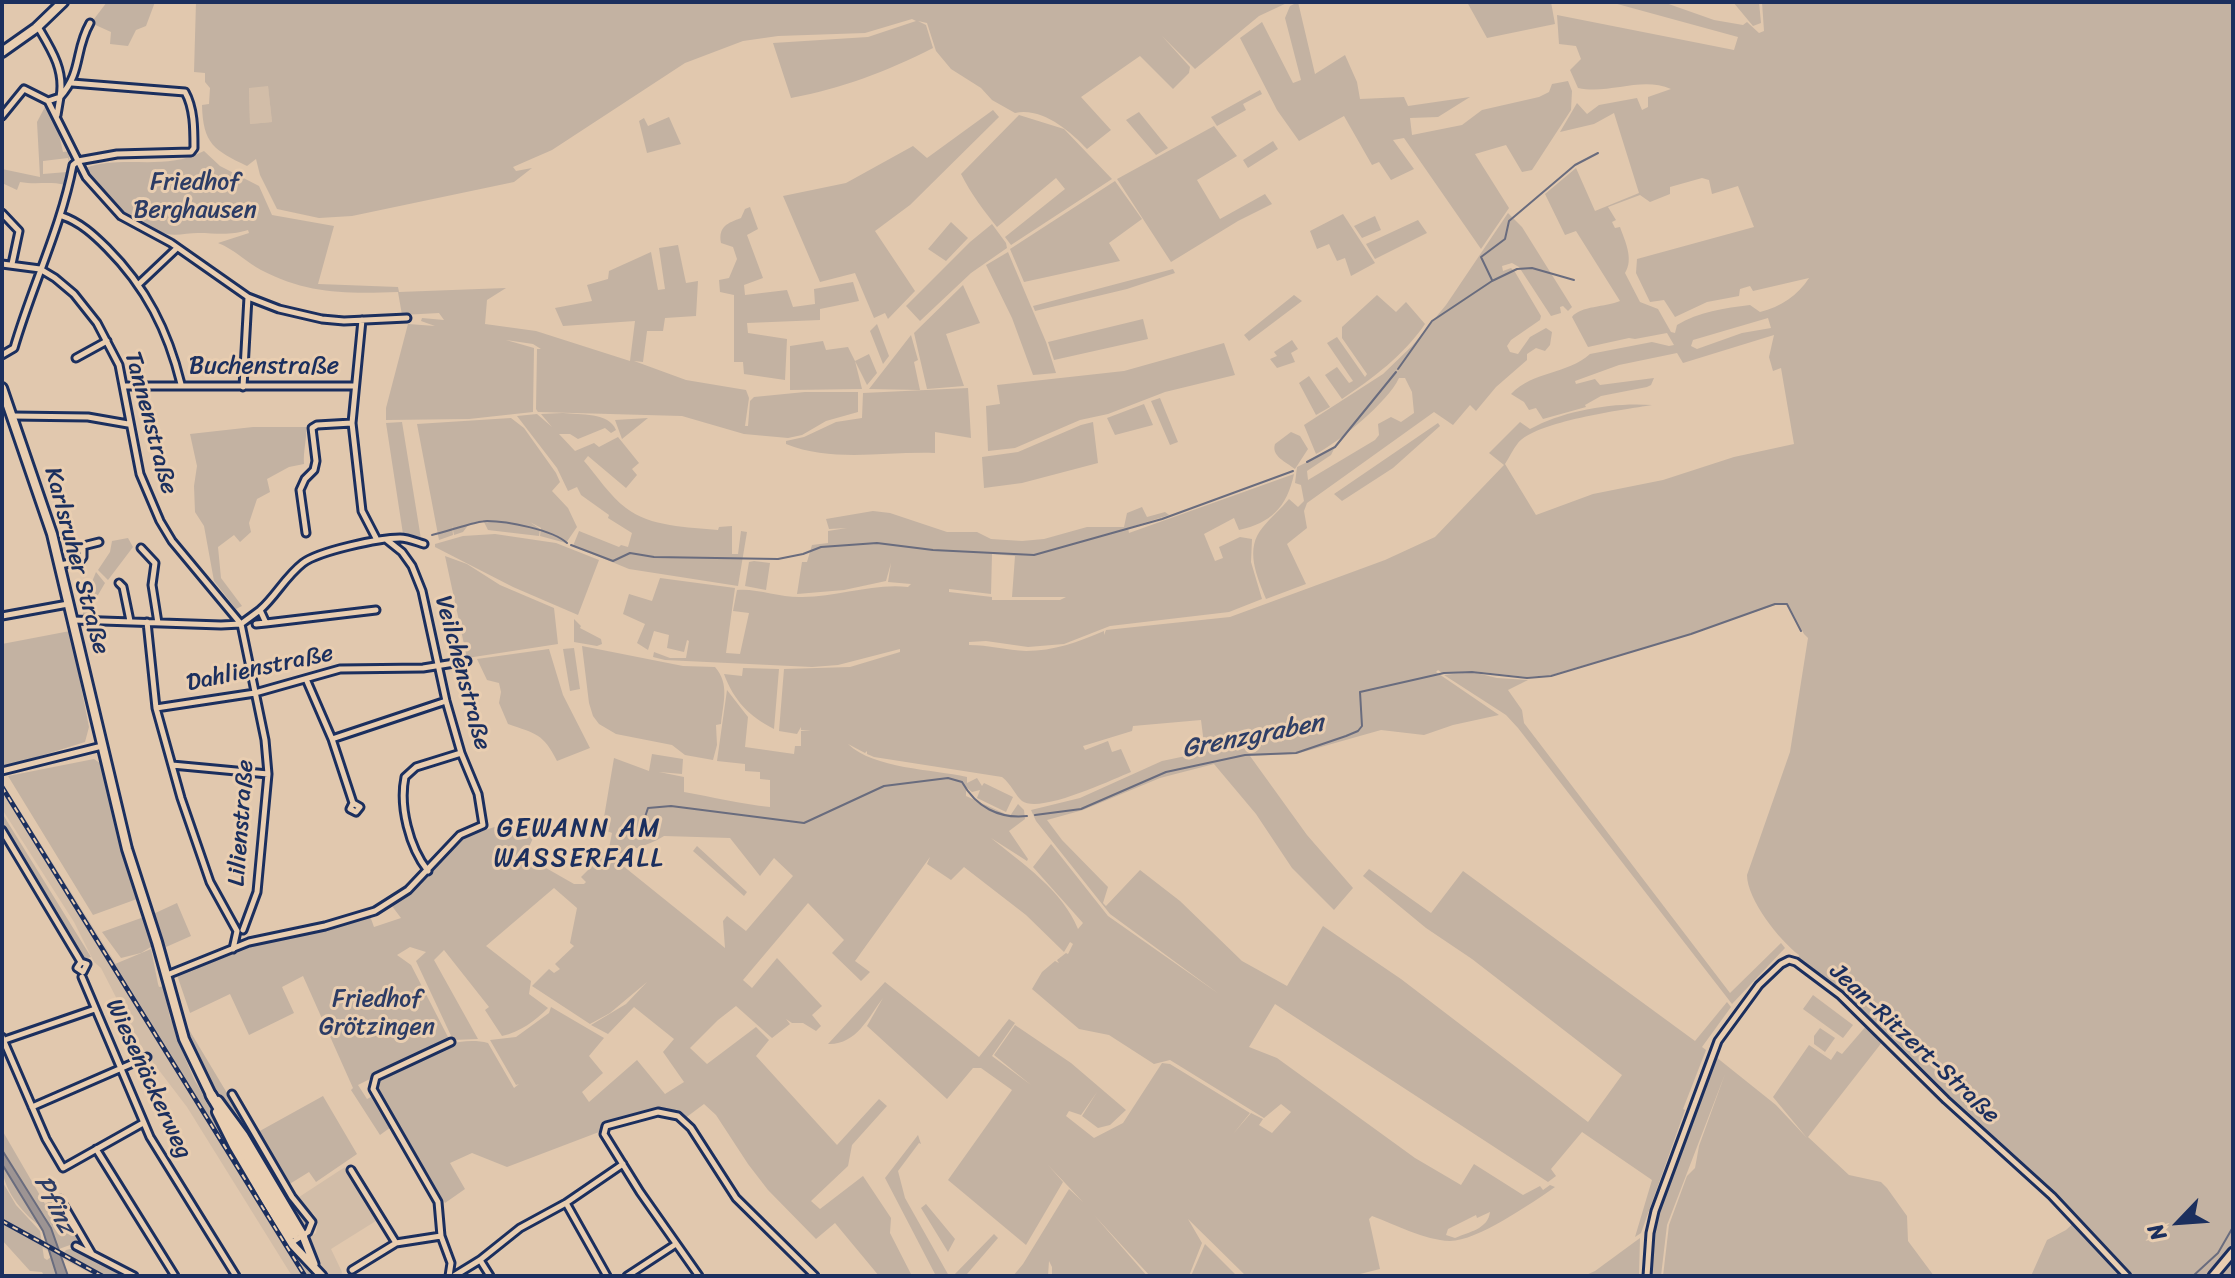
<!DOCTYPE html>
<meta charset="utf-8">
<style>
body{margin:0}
#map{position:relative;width:2235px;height:1278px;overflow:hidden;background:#e1c8ae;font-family:Sriracha,sans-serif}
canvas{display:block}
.frame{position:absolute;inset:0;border:4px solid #1b2f5e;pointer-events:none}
.north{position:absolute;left:2139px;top:1182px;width:80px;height:80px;-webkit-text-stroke:6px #e9ceb1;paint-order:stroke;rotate:245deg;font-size:22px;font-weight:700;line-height:32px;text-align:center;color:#1b2f5e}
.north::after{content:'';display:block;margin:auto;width:28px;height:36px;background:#1b2f5e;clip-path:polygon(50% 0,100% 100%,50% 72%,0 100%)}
</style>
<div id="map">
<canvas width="2235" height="1278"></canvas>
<div class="frame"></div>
<div class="north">N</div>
</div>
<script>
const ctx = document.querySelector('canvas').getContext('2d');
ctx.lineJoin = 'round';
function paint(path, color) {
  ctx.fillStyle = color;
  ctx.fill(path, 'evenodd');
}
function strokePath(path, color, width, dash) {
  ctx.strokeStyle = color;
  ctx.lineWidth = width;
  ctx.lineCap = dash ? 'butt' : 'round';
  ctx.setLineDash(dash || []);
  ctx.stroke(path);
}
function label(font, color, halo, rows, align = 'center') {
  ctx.font = font + ' Sriracha,sans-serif';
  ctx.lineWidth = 6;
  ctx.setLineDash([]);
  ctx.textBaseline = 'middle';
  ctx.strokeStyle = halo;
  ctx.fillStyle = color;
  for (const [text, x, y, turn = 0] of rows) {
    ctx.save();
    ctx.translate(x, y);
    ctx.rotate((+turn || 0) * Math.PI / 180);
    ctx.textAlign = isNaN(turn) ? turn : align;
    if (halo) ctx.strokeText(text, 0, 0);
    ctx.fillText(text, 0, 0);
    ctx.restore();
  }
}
paint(new Path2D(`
 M268,85L272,122L250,124L249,87Z
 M2,782L172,1053L309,1276H292L187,1107L142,1048L101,968L94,962L74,922L2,809Z
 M345,1167L379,1219L331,1249L342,1272L341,1276H329L313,1257L308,1238L316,1233L318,1221L313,1213L309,1214L296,1199Z
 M2,1219L36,1239L107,1276H95L44,1249Z`), '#d2bda8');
paint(new Path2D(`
 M107,2H155L146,26L136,30L128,46L110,44L111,32L91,23Z
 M196,2H1289L1259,16L1195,69L1162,36L1190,67L1189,73L1173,89L1140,56L1081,97L1111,130L1087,149C1070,131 1042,107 1015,113L992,100L981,88L951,69L936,51L927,23L918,21L926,25L933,48C885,72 844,88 791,98L773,43L868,37L916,21L912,19L865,33L778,36L743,41L685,63L552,150L513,167L516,171L532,168L514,182L352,216L319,218L277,209L260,175L256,159L247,166C214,150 203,144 202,105L209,104L210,88L205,82V73L194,72ZM268,86L272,122L250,124L249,88Z
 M1298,2L1315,74L1345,55L1357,82L1360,99L1404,97L1408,106L1470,97L1438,117L1410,118L1412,135L1462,125L1482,110L1539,97L1549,92L1552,84L1568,81L1572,91L1571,110L1532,170L1522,172L1506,145L1475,154L1509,208L1481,249L1404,138L1393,140L1414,169L1391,180L1379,162L1372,165L1344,116L1299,141L1277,110L1240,38L1262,22L1293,83L1301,80L1285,18L1290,6Z
 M1467,2H1551L1555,24L1487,38Z
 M1610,2H1663L1714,20L1743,25L1747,22L1759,33L1764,31L1762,2H2233V1276H2031L2047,1240L2066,1230L2078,1219L1971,1120L1841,993L1798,959L1799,955C1779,940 1747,899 1747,875L1790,752L1808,638L1804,634L1788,604L1781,603L1690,634L1551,675L1527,677L1472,671L1442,673L1438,670L1436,672L1499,715L1453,725L1424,735L1381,730L1296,754L1250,756L1307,835L1353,888L1334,910L1292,868L1256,814L1214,764L1160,778L1083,810L1047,820L1062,840L1108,887L1103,903L1106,906L1140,870L1180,901L1242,961L1287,986L1323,926L1401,979L1588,1122L1622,1075L1472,959L1426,928L1363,876L1369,869L1431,913L1463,871L1695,1041L1727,1002L1731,1007L1702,1047L1706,1050L1683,1109L1685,1110L1641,1233L1635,1237L1652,1180L1582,1132L1551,1169L1556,1176L1548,1182L1275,1004L1249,1047L1277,1058L1415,1158L1461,1185L1474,1164L1523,1195L1540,1186L1543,1190L1550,1185L1555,1187C1532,1203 1477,1241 1450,1241C1424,1240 1396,1225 1372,1216L1369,1219L1380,1269L1352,1276H1246L1188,1219L1202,1243L1189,1276H1150L1094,1215L1147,1276H1052V1267L1049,1261L1048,1276H1013L1023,1264L1069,1189L1083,1202L1048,1165L1063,1182L1026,1245L948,1180L1012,1090L981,1068H973L947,1099L867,1026L883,998C868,1018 856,1045 828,1044L885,982L979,1057L1009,1019L1015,1023L992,1056L1031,1085L994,1055L1015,1025L1071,1063L1126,1110L1110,1125L1098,1128L1082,1116L1097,1092L1081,1115L1069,1111L1066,1116L1094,1138L1123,1123L1162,1063L1170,1064L1250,1113L1233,1134L1251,1113L1263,1119L1259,1125L1272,1133L1291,1112L1281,1104L1264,1118L1170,1060L1154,1064L1109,1035L1079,1029L1032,989L1042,972L1055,961L1059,963L1057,960L1066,953L1068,954L1073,944L1070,942L1064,952L1026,915L964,867L951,880L927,864L930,857L855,961L870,972L861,981L832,953L844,940L808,903L743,980L752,988L777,958L822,1006L812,1015L821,1026L816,1031L803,1023H792L786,1019L790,1024L772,1038L736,1006L718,1020L690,1048L707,1064L756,1027L769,1040L756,1056L837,1145L879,1099L887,1106L852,1145L848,1166L811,1201L820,1209L863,1176L891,1218L890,1233L912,1276H879L835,1223L816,1239L768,1190L748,1164L716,1115L704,1104L680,1122L666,1116L652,1115L599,1132L507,1167L472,1153L450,1163L465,1189L445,1203L376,1086V1079C408,1063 450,1033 488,1043L514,1088L519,1084L516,1085L490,1040L516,1037L549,1013L551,1007L604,1038L589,1056L603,1073L582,1092L589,1102L637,1060L665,1094L684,1082L663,1052L674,1039L634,1007L608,1034L591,1025L626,1004L647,982L610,1013L590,1024L532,986L549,969L554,973L560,969L555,964L574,946L570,943L577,908L554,888L486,946L531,981L529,994L548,1008C535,1021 520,1032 502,1036L485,1010L489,1007L444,950L434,960L478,1039L453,1040L416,961L426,952L410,947L397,955L411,965L449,1039L358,1085L367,1099L373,1096L391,1127L380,1135L351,1090L353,1088L303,976L282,987L294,1013L249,1035L230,994L190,1013L177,975L250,945L311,933L370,916L374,927L401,918L392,906L428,876L447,851L462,838L512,821L542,818L525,856L574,884H584L586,882L581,877L591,867L585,859L587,850L608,853L612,833L602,829L614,758L649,771L652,754L683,759L682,774L659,772L684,777V792C713,797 740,804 770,807V780L760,779V772L745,771V764L717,761L727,690L748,717L745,747L794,754L795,746H801V731H811L801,730V727L797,734L779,731L784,669L850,667L900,652V649L838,665L812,667L665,660L653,657L654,652L670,658H686L689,641L687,640L684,652L667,648L669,635L654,631L648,650L637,643L645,624L623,614L629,594L652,601L660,578L735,588L726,653L740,654L749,613L733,611L737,590C755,588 779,597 799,597C836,598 871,583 908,587L911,584L888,582L891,563L886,581L844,590L797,594L802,562H807L812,545L828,543V531L847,528L829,529L826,519L873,511L890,513L947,532H977L991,539L1022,541L1044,539L1087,527H1124L1127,513L1142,507L1147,517L1165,512L1169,515L1128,528L1129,533L1294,474C1287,507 1271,523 1239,530L1234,518L1204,534L1215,561L1223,558L1219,547L1240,537L1252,539L1251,562L1262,599L1229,612L1110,626L1064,644L1028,647L986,641L969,642V645C988,645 1007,650 1026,651C1054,651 1078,642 1104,631V635L1106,630L1230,617L1385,560L1435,537L1504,465L1489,453L1520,422L1530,429C1564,410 1615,402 1652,405C1622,410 1537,421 1518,443C1513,449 1509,458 1505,464L1536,515L1593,494L1663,480L1734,457L1794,444L1781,368L1773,371L1769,357L1774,335L1683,363L1677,353L1619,365L1575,381L1576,384L1595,379L1600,385L1654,378L1651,385L1647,387L1601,396L1585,405L1586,407L1543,419L1536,408L1529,410L1524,402L1511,394C1533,371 1568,374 1590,354L1652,342L1669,346L1674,345L1667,333L1635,339L1629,338L1588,347L1572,317C1580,306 1606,307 1620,301L1576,231L1565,235L1545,194L1576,168L1595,211L1639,193L1614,113L1594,124L1560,132L1577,103L1587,114L1599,105L1637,98L1642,110L1648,107V97L1671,89C1641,76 1609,95 1578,88L1570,70L1581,59L1576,46L1559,44L1557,15L1734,50L1738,37ZM1702,178L1709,180L1712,194L1738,186L1754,227L1637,259L1636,273L1650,302L1664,300L1675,317L1707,302L1739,296L1740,289L1750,286L1753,291L1809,278C1798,295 1781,307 1760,312L1750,305C1725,308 1698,312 1677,325L1675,333L1671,332L1658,309L1640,302L1625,273C1634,259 1625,241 1620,227L1615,228L1612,222L1616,220L1608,207L1640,195L1650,202L1670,194V187ZM1768,318L1771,328L1742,333L1697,349L1691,346L1693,340ZM992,554L1015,556L1012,597H1066L1060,600H992V597L949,592V589L991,594ZM1201,720L1205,752L1162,761L1080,798L1031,810L1036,821L1110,914L1219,994L1108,916L1051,844L1033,867L1083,923L1078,929C1063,891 1022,863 991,838L1027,861L1028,859L1009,831L1025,819L1024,810L1018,804L1010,816L966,796V787L972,792L980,790L977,798L1006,812L1013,797L984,783L982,786L977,778L967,783V777C932,769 874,769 848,744L865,753L867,751V754L874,757L1002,777C1011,784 1016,796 1022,801C1040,814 1111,780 1131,772L1121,749L1112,752L1108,741L1085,750L1083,746L1132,731L1133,726ZM664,836L730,838L760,876L774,858L793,876L746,931L727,916L723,921L725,948L612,857C630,848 645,848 664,836ZM1490,1212C1488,1229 1469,1232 1455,1238L1446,1235L1448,1229L1476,1215L1477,1218Z
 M1733,2H1759L1761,23L1753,26Z
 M1260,90L1262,94L1243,104L1246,110L1217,126L1211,117Z
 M46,105L56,121L63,152L70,151L69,162L68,158L43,161V174L67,172L65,185C50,181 36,185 20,182L17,190L2,183V169L40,177L37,122Z
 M993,110L999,117L910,205L875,231L915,291L888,319L885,313L874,318L855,273L820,282L783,196L846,183L913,146L927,158Z
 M1139,112L1168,148L1156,155L1126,120Z
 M1019,115L1064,129L1112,179L1011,245L1005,237L1065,189L1056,178L997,227C984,211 971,194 961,174Z
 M669,117L681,144L647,153L639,121L644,118L648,126Z
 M1214,126L1237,156L1197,180L1220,219L1265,194L1272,204L1238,221L1171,262L1117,179Z
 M1273,141L1278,149L1248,168L1243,160Z
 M204,151L220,166L259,186L272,215L334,226L318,284L398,287L399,292L506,288L487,300L485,324L536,331L630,361L635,321L563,326L555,308L592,301L587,285L608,279L609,271L651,252L658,290L665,289L659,248L678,245L686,283L698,281L696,316L665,318L663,331H647L643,362L634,361L686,380L746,390L749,398L745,426H748L750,401L754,397L805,392H858V412L826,421L802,435L788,438L744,434L682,416L538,412L536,409L537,349H541L533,344L506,340L534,348L533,412L469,419L386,420V408L408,324L435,326L421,321L422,318L444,320L439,313L402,315L398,292C347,294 307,294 261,270C246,262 234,249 218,243L249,233L248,230C229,236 217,233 198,233C188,233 177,236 167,234C132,226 104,197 85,168C125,154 163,172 204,151Z
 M1115,181L1142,219L1109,243L1120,261L1024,282L1010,249Z
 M750,207L758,229L747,235L763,278L744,285L745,295L787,290L793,307L815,304L814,289L853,282L859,301L820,309V320L747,323L748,333L787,339L785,380L744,374L743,362H734V295L720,292L719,280L729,278L737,259L733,247L721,243C718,226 728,223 741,218L745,209Z
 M1508,213L1522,227L1572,307L1568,311L1563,306L1560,307L1561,313L1551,316L1519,267L1512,263L1502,266L1503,271L1511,268L1515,272L1541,316L1540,320L1511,340L1507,346L1510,352L1518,354L1530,337L1546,328L1552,332L1550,345L1545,351L1536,348L1527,354V360L1496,387L1476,411L1470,405L1453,425L1434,412L1307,503L1304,511L1307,528L1287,544L1306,584L1266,599C1257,576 1244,549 1263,527C1271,517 1281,509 1289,499L1298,507L1304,501L1301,485L1295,483L1297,467L1334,449L1331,455L1307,471L1308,480L1375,440L1379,435L1378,424L1391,417L1401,422L1414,413L1412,392L1405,378H1399C1388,402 1339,442 1316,454L1304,425L1383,374L1412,346L1446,305Z
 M1343,214L1375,263L1351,276L1345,258L1337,261L1329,244L1317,249L1310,231Z
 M1375,216L1381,230L1362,238L1354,226Z
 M1418,220L1427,233L1375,259L1366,244Z
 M951,222L968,238L946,261L928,249Z
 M992,224L1006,243L1007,248L971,273L920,321L906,306L970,242Z
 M1008,252L1046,342L1056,373L1033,375L1012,318L986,265Z
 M1173,269L1175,273L1127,289L1035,311L1033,306Z
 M963,285L980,323L946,334L964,386L927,389L914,333Z
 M1294,295L1302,301L1249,341L1244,335Z
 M1377,295L1396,312L1406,302L1425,324C1403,356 1373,378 1342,399L1325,375L1337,367L1349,383L1353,381L1327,343L1337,337L1365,377L1367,374L1342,338V327Z
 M1143,319L1148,339L1054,360L1048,342Z
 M877,324L889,356L883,364L870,331Z
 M911,335L918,360L914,362L920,390L869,389Z
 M1292,340L1298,349L1291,353L1295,362L1277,368L1270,359L1277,356L1274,352Z
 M823,341L826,350L848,347L855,361L869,354L877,373L867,385L855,361L862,389L790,390V346Z
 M1224,343L1235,375L1165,392L1108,414L1080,420L1015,448L988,451L986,406L1000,404L997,385L1124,371Z
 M1309,376L1330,407L1316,415L1299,383Z
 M968,388L971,438L935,432V453C887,451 833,463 786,444V441L804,437L836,422L862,418L863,393Z
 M1160,398L1178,442L1170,445L1151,401Z
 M1144,404L1153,425L1115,435L1107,418Z
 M563,413C580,415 609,412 616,430L611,433L605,428L578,439L570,434H559L575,451L594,443L599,447L618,437L639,463L632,469L637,475L626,488L588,456L584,461C597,476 610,496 626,508C650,527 688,527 718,530L719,527L732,526V554H738L741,531L747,532L738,586L629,569L573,546L579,531L619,547L621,545L628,547L632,533L608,518L609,515L581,495L577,487L568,491L557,468L517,416L537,414L552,427L541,414Z
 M511,418L524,428L556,473L560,482L552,491L568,508L577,527L566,543L540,536L541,528L530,522L540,529L539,536L488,530L483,520L469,524L463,532L454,535L452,525L453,535L439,540L417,424Z
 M648,418L622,439L615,420Z
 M402,422L421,539L403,534L386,423Z
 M1093,422L1098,463L1022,483L984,488L982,457L1018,452L1081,425Z
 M1438,423L1440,426L1393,468L1342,501L1334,494Z
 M253,427H306C307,439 303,451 304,464L289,467L267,479L270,492L257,499L249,523L251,532L240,542L234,535L218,547L221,578L242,606L236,609L214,581L204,526L195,512L194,486L197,466L190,434Z
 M1291,432L1300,436L1308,449L1295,469C1286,462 1271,456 1275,444Z
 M495,534L556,543L599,560L578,615L513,587L435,547V544L463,536Z
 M128,538L133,547L108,580L98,570L110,552L112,541Z
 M445,556L467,564L500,585L554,608L558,644L467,658Z
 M754,561L770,563L766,590L745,586L749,562Z
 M96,572L105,583L91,607L90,616L83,615V594H87Z
 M574,619L581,626L580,628L601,639L602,644L597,646L574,642Z
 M70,631L89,727L85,742L2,768V644Z
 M582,646L683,666L715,667C730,684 723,703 721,724L716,725L717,745L713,760L685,755L672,745L616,734L599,724L593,716L589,703Z
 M574,648L580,689L570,691L563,649Z
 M549,649L563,695L590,748L557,761C543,733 536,734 508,724L499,703L501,692L499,683L487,680L477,659Z
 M743,668L779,669L774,729C749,716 734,701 724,674L742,676Z
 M1472,672L1497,678L1528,680L1508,690L1522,710L1524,723L1730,993L1781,943L1785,948L1732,1004L1518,728L1506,715L1444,675Z
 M94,759L100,763L122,853L137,899L93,915L8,776Z
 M2,813L91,957L84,959L2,823Z
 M697,846L747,892L744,896L693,851Z
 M177,903L191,936L166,947L151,915Z
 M144,917L154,945L141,953L121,958L102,932Z
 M151,949L158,984L159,987L164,986L170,1018L179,1033L183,1053L194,1079L290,1244L318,1276H309L288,1244L115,964Z
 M173,977L185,1023L293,1203L309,1223L306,1229L302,1228L195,1056L171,981Z
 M1813,995L1853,1025L1843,1038L1803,1009Z
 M1867,1025L1883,1041L1808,1137L1849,1175L1881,1182L1887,1188L1907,1216L1908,1241L1934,1276H1663L1669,1225L1687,1176L1695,1168L1699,1146L1725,1074L1667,1225L1661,1276H1651L1656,1218L1716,1057L1776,1105L1807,1138L1773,1097L1809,1045L1831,1060L1837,1051L1842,1054Z
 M1820,1028L1835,1038L1825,1052L1814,1044V1036Z
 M323,1096L357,1154L316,1182L309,1172L288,1185L258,1132Z
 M2,1130L45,1204L55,1198L87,1250L70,1245L59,1249L46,1218L2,1150Z
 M918,1135L921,1144L919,1143L898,1171L905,1198L949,1276H936L885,1178Z
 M2,1164L40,1226C21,1212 2,1188 2,1164Z
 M2,1181L16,1205L40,1231L44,1258L47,1260L51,1257L57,1276H44L42,1272L30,1271L2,1240Z
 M926,1204L955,1239L948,1252L921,1208Z
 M994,1234L998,1238L967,1274L968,1276H953Z
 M1640,1238L1639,1276H1584L1595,1271Z
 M1205,1244L1237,1276H1191Z
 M74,1248L78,1250L127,1276H107L63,1254L66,1250Z`), '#c3b2a2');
const water = new Path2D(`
 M2,1150L51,1228L68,1276H57L43,1231L2,1164Z`);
paint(water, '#9d9493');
strokePath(water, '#696c7e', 2);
strokePath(new Path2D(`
 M1492,280L1481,257L1505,239L1509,221L1575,165L1598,153
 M1398,369L1432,321L1492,281L1517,269L1532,268L1574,280
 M1307,462L1335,447L1396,372
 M432,535C447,532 475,521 487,521C507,521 553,530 567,543
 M571,545L613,561L630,553L654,557L778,559L803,554L821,547L877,543L933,550L1034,555L1162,519L1293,471
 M1035,815L1081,809L1166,772L1245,755L1296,753L1346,736L1358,731L1362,726L1360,692L1444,673L1472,672L1527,678L1551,676L1691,634L1775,604H1787L1801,631
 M643,823L648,808L671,806L804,823L884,786L948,778L962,782C976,807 999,819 1027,816
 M2193,1276L2218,1253L2233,1227`), '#696c7e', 2);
strokePath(new Path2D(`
 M294,1234L311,1263`), '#b9a99e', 9, [9, 4.5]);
const street = new Path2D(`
 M38,27C51,49 65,70 60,97
 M72,83L185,92C194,108 194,129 194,148L191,152L117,154L78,161
 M60,97C83,71 74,51 90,23
 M48,101L60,97L57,115
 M2,116L24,89L48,101L86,177L121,216L171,243L248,297L279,309L322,319L344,321L407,318
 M2,213L19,231L12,264
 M62,216C80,222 94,235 107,248C146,287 168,331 181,384
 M2,264L40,269L55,278L74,294L97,323L119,365L140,474L160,521L172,541L241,624L265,740L268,774L257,892L243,930
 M139,284L177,248
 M362,320L352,423L362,511L376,538
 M2,355L14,348C32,286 61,228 73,165L78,161
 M76,358L107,341
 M125,386H355
 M243,387L248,297
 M13,416L88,417L128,424
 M306,533L300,490L305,479L314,470L316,461L312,428L317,425L352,423
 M141,548L155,563L152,585L158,623
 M60,565L80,561L83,557V546L99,542
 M119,583L123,587L130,621
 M260,610C276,596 285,577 303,563C319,551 379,538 400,538C408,538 417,542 424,544
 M2,616L68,604
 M73,620L221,625L241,624L260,610L266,623L376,610
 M147,622L156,708L181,798L210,882L237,931L233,949
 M256,624L266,623
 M306,679L332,739L353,803L350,809L356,812L360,807L353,803
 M156,708L255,693L340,669L423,668L467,661
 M332,739L446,701
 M172,765L268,774
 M2,771L102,746
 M2,830L81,962L87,964L83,972L77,968L81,962
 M428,871C409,847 399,806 405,777L416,767L461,753
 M167,975L249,942L325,926L375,911L408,890L460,835L483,825L478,794L461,753L446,701L422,591L412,566L402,552L387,540
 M82,977L150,1137L236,1276
 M2,1037L46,1139L63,1168L143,1123
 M2,1041L95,1009
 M232,1094L292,1197L312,1222L308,1232L291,1243
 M32,1107L147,1057
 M96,1149L175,1276
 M351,1170L396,1243
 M60,1199L92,1254
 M566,1203L607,1276
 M76,1246L134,1276
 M480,1260L490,1276
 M352,1270L396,1243L441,1236
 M449,1276L451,1263L441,1236L438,1202L373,1089L376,1077L451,1042
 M454,1276L480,1260L520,1228L566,1203L623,1164
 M627,1276L676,1244
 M699,1276L640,1192L604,1134L606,1126L658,1112L678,1116L691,1128L736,1198L815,1276
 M1647,1276L1650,1233L1655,1211L1718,1041L1759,985L1781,964L1789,960L1796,962L1840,995L1946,1100L2052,1196L2127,1276`);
const secondary = new Path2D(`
 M303,1236L314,1264
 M291,1243L322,1276
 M2213,1276L2233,1252`);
const primary = new Path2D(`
 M2,52L36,28L63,2
 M2,388L52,534L127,849L157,942L184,1039L213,1099
 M218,1101L243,1135L303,1236
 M217,1112L234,1146L291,1243`);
const highway = new Path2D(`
 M211,1095L294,1234`);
strokePath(street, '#1b2f5e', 11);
strokePath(secondary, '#1b2f5e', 13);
strokePath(primary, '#1b2f5e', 14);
strokePath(highway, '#1b2f5e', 15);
strokePath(street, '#e9ceb1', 5);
strokePath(secondary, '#e9ceb1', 7);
strokePath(primary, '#e9ceb1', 8);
strokePath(highway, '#e9ceb1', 9);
const rail = new Path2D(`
 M2,787L305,1276
 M2,1221L102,1276`);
strokePath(rail, '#1b2f5e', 5);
strokePath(rail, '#e9ceb1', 2, [6]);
label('24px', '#2c3c65', '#e9ceb1', [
 ["Friedhof",195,183],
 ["Berghausen",195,211],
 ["Friedhof",377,1000],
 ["Grötzingen",377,1028]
]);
label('24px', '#1b2f5e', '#e9ceb1', [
 ["Buchenstraße",264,367],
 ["Tannenstraße",150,423,75],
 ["Karlsruher Straße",76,561,75],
 ["Dahlienstraße",260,669,-12],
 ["Veilchenstraße",462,673,75],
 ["Lilienstraße",242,823,-86],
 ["Jean-Ritzert-Straße",1914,1044,43],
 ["Wiesenäckerweg",148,1079,65]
]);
label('italic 26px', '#2e3e66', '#e9ceb1', [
 ["Grenzgraben",1253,737,-11],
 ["Pfinz",54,1205,63]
]);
ctx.letterSpacing = '2px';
label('26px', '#1b2f5e', '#e9ceb1', [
 ["GEWANN AM",579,829],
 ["WASSERFALL",579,859]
]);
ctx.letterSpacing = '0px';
</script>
